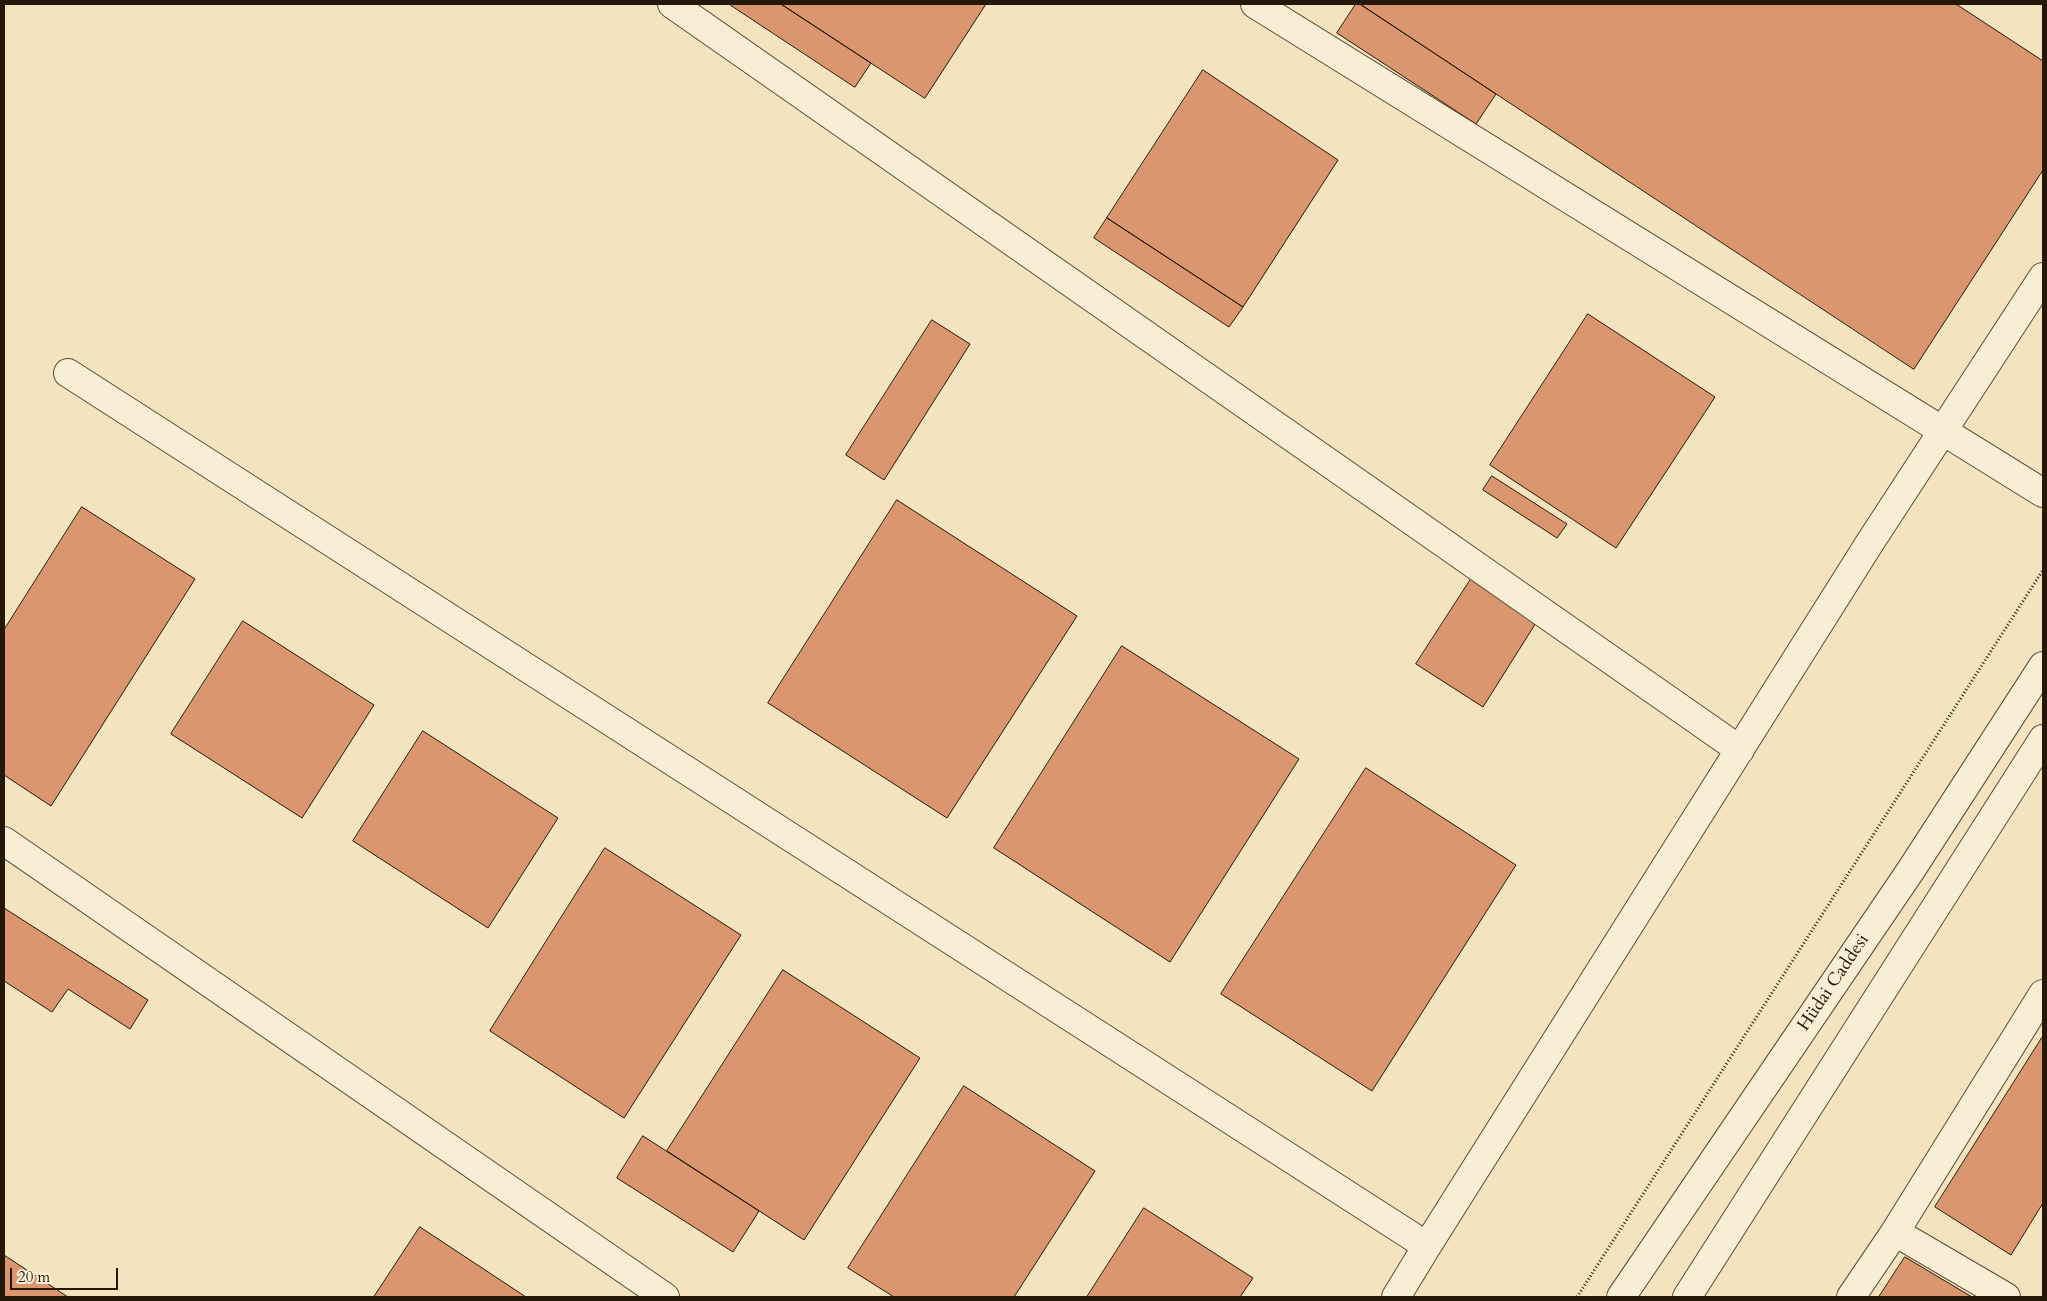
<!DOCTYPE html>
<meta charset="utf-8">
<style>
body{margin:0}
#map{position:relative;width:2047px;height:1301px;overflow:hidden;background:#f4e3bf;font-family:Cardo,serif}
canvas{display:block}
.frame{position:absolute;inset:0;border:5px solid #261809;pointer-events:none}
.scale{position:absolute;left:10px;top:1268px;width:108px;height:22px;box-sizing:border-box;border:2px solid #261809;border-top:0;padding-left:6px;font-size:15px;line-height:18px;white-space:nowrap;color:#261809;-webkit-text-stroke:4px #f8edd5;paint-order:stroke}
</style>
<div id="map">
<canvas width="2047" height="1301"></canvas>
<div class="frame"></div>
<div class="scale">20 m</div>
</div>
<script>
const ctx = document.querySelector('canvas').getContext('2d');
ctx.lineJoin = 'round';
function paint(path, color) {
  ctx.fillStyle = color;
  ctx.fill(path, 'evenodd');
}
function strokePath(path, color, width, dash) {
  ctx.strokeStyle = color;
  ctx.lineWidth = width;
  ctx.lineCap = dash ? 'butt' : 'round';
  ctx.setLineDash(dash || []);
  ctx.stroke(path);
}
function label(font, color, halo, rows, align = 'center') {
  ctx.font = font + ' Cardo,serif';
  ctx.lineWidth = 4;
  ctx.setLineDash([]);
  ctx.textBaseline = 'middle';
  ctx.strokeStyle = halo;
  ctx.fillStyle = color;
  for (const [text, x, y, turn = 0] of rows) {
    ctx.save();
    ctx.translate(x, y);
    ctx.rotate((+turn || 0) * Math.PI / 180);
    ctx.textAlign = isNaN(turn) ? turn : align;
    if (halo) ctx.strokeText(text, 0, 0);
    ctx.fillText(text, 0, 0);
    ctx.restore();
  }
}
const building = new Path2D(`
 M729,4H781L871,63L855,87Z
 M781,4H986L925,98Z
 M1356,4H1360L1496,94L1476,124L1337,33Z
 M1360,4H1956L2043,61V170L1914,369Z
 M1203,70L1338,160L1243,307L1107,218Z
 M1107,218L1243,307L1229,327L1094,238Z
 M1588,314L1715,397L1616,548L1490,465Z
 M932,320L970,344L884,480L846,455Z
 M1492,476L1567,524L1557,538L1483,490Z
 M897,500L1077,616L947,818L768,703Z
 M82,507L195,579L51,806L4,775V630Z
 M1473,576L1539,618L1483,707L1416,664Z
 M243,621L374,705L302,818L171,734Z
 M1122,646L1299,759L1170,962L994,848Z
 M423,731L558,818L488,928L353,841Z
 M1366,768L1516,865L1372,1091L1221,994Z
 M605,848L741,935L624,1118L490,1031Z
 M4,908L148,1000L130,1029L68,989L52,1012L4,981Z
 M783,970L920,1058L804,1240L667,1151Z
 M2043,1036V1203L2011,1255L1935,1207Z
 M964,1086L1095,1171L1014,1297H894L848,1268Z
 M643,1136L759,1211L733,1252L617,1178Z
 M1144,1208L1253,1278L1240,1297H1087Z
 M420,1227L526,1297H374Z
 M4,1255L68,1297H4Z
 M1905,1257L1972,1297H1879Z`);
paint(building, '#da966e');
strokePath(building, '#261809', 1);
const minor = new Path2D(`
 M672,4L1740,750
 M1255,4L2043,493
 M68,373L1427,1246L1396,1297
 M4,841L665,1297
 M1895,1232L2043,994
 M1427,1246L1869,544L2043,277
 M1851,1297L1895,1232L2006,1297`);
const tertiary = new Path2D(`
 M1621,1297L1911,870L2043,666
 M1687,1297L2043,739`);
strokePath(minor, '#5a4b36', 30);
strokePath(tertiary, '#5a4b36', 30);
strokePath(new Path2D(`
 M1577,1297L2043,570`), '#261809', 3, [1, 2.5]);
strokePath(minor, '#f8edd5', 28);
strokePath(tertiary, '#f8edd5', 28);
label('18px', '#261809', '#f8edd5', [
 ["Hüdai Caddesi",1834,983,-56]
]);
</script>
